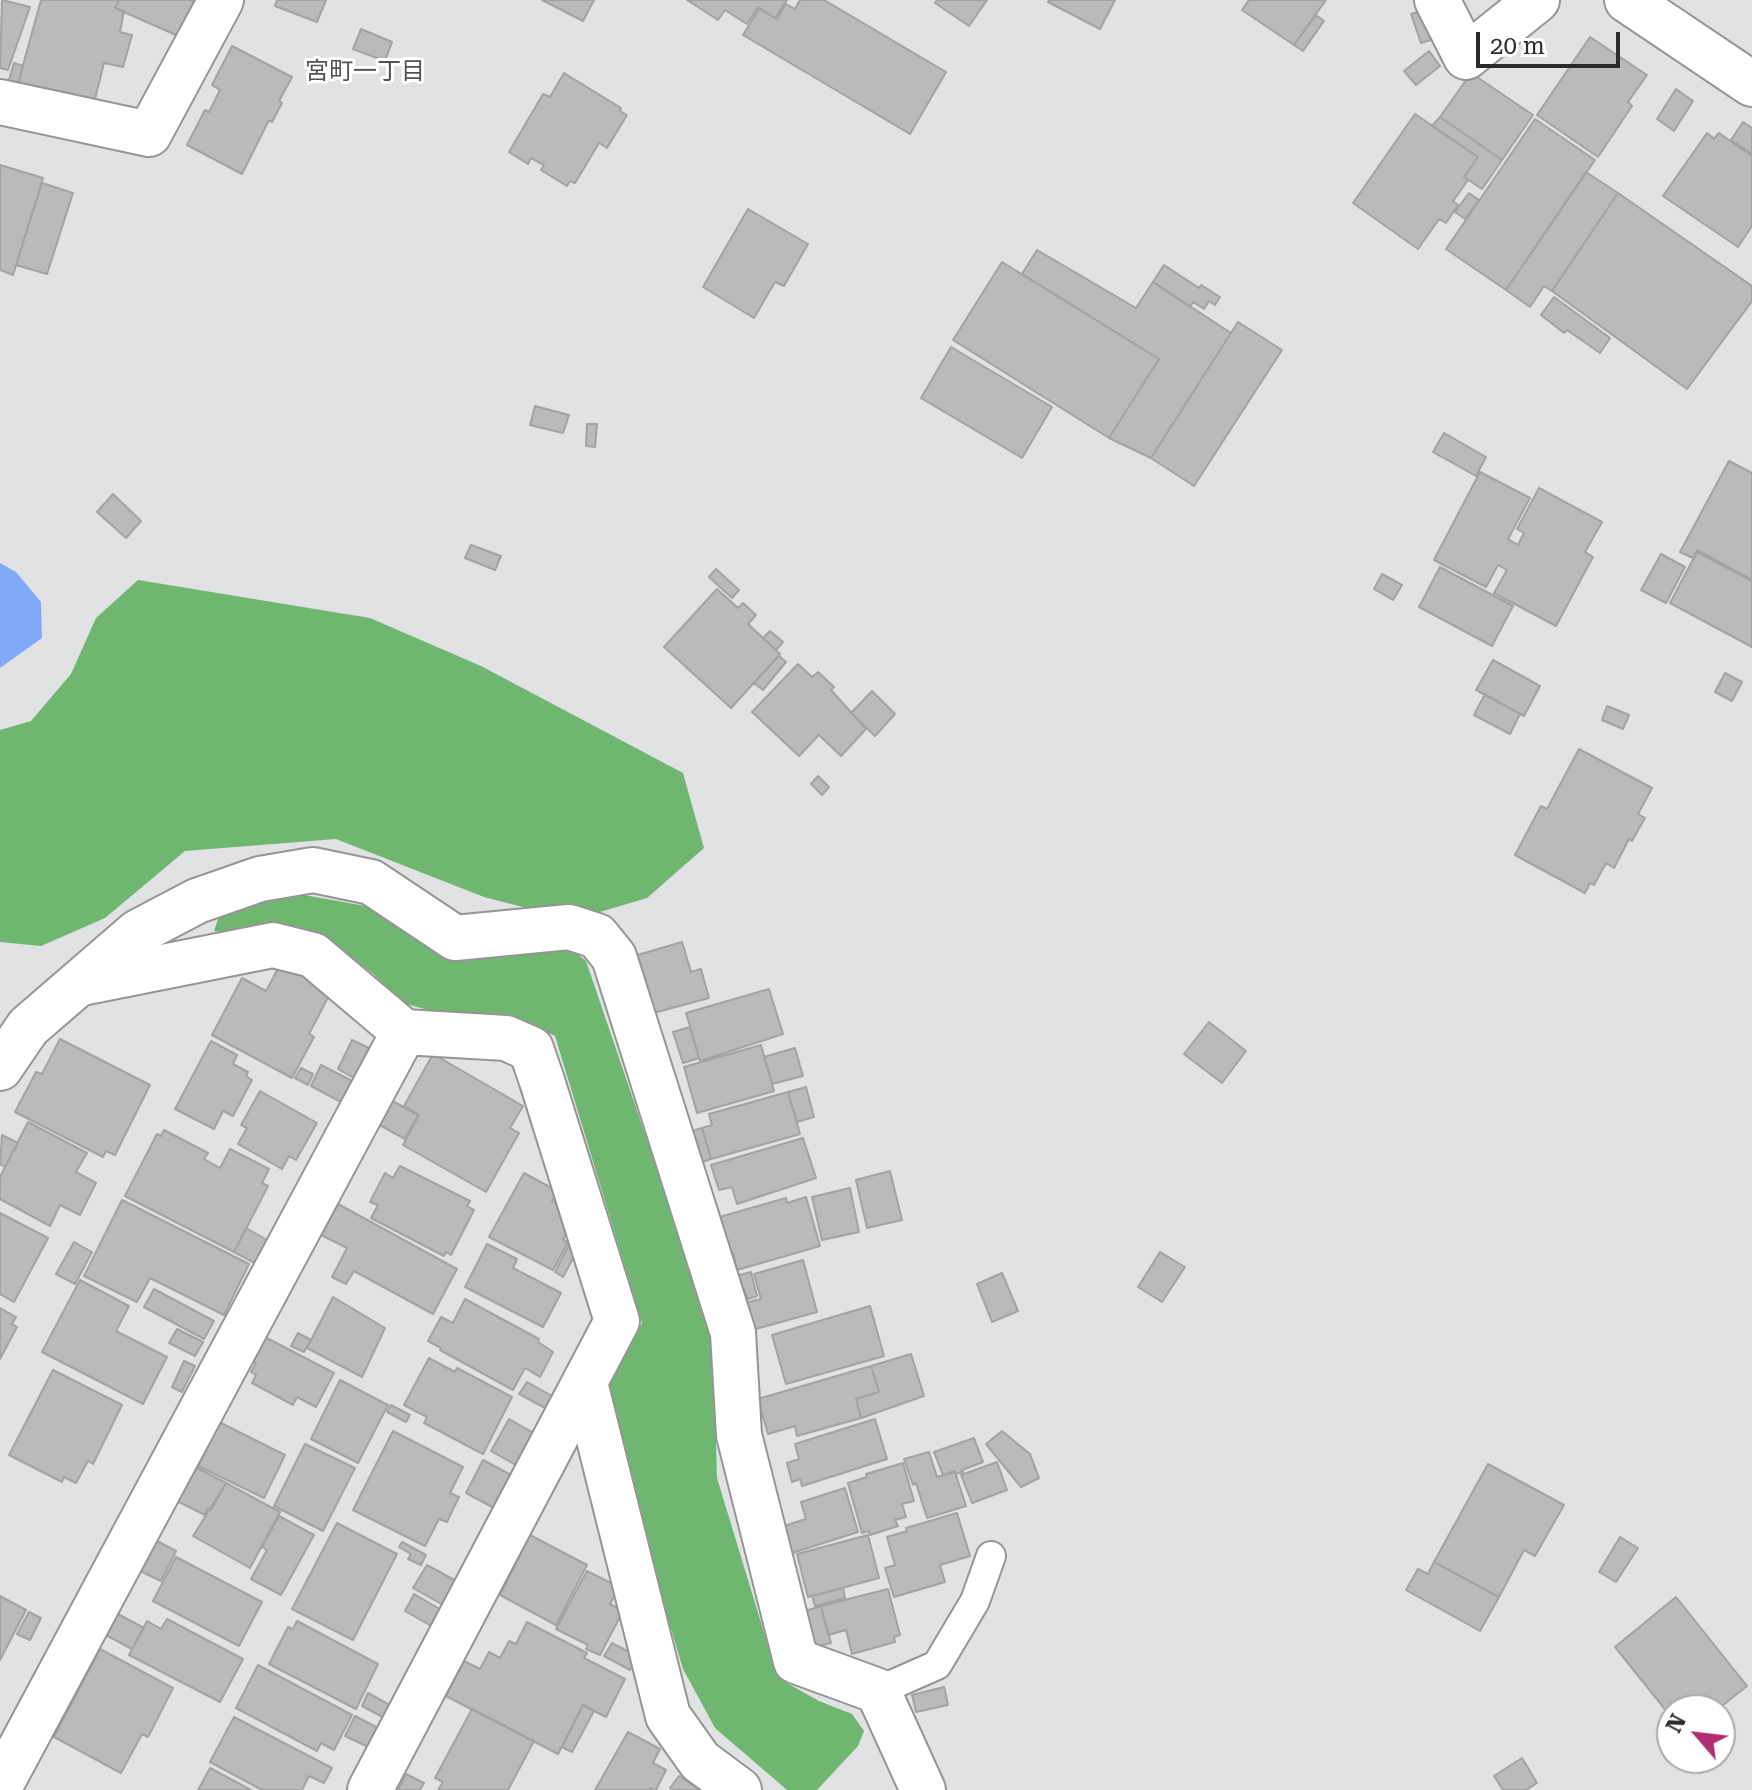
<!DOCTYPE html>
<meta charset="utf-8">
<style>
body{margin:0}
#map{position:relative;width:1752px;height:1790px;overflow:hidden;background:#e0e2e3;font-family:"Roboto Serif",serif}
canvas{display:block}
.north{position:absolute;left:1656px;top:1694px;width:80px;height:80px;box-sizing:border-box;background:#fff;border:2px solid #aaa;border-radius:50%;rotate:298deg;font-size:22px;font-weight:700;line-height:32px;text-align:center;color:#2a2b2b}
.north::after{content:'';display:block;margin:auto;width:28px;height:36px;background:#b12c73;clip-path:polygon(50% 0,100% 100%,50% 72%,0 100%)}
.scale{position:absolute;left:1476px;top:32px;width:144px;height:36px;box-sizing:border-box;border:4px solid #2a2b2b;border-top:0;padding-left:10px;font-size:24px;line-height:28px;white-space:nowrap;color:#2a2b2b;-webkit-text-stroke:6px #fff;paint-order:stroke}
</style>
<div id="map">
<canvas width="1752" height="1790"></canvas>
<div class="north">N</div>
<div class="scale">20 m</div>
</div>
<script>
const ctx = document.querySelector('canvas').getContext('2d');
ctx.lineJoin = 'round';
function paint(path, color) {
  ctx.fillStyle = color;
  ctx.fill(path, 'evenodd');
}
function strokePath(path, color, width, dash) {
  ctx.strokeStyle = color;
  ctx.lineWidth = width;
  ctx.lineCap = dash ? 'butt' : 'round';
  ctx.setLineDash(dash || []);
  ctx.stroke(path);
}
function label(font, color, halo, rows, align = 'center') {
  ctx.font = font + ' "Roboto Serif","Noto Sans JP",serif';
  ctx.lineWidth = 6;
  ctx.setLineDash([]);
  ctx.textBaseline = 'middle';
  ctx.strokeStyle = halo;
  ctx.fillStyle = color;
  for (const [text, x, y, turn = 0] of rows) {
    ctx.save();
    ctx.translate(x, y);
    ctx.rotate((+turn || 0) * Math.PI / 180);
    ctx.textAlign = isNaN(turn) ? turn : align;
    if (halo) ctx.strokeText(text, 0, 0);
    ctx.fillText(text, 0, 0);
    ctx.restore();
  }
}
paint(new Path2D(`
 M138,580L370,618L481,666L683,773L704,848L647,898L573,920L484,897L336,839L185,851L105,918L41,946L0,942V730L31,721L71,674L96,618Z
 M304,895L562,941L586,961L708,1319L714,1374L717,1478L770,1652L785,1682L819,1701L852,1714L864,1731L858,1746L817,1790H787L715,1728L683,1669L610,1424L608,1375L642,1323L555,1036L517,1018L428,1010L406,1004L372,973L323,936L288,926L242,934L214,931L219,916L263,897Z`), '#6fb770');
paint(new Path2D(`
 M0,563L16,572L41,602L42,638L0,668Z`), '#80a9f8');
const building = new Path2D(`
 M2,0L30,7L8,70L0,68Z
 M41,0H119L115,8L124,11L120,32L132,35L123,67L104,63L95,99L44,88L42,92L17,87Z
 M119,0H191L201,4L185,39L115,8Z
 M277,0H326L317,22L275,6Z
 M542,0H594L583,21Z
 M687,0H787L775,18L758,7L747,24L725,10L718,20Z
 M800,0H824L946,72L910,134L743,35L759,9L777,19L786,4L795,9Z
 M937,0H987L969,26L935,3Z
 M1049,0H1115L1100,29L1048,2Z
 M1249,0H1326L1294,45L1242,10Z
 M1428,9L1437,38L1421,43L1411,14Z
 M1316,15L1324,21L1303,51L1294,45Z
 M361,29L392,42L385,61L353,49Z
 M1590,37L1647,75L1628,102L1632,106L1598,157L1537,115Z
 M232,46L292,77L279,101L282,103L272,122L269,120L242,174L187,145L205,110L209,112L220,90L212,85Z
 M1429,51L1440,66L1416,85L1404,71Z
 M14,63L23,66L17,89L7,87Z
 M564,73L621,108L620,111L627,115L607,148L599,143L575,183L570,181L567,186L541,170L544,165L531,158L528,164L509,152L543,94L550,97Z
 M1471,73L1533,115L1502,160L1440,117Z
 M1676,89L1693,101L1674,131L1657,119Z
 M1415,114L1478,157L1464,177L1468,180L1453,201L1458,205L1446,223L1439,219L1418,249L1353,203Z
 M1440,117L1502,160L1482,189L1464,177L1478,157L1432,126Z
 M1535,119L1595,160L1506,290L1446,249Z
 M1743,122L1752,128V154L1731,140Z
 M1707,133L1714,139L1719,133L1752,156V226L1738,247L1663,196Z
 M0,165L43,178L13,275L0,270Z
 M1586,172L1618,193L1552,291L1544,286L1530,307L1506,290Z
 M42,183L73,193L47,274L16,265Z
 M1469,193L1479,200L1465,219L1455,212Z
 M1618,193L1752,286V301L1687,389L1552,291Z
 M748,209L808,244L784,286L775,282L754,318L703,287Z
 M1037,250L1136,308L1153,282L1231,333L1151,458L1109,438L1159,359L1022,274Z
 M1002,262L1159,359L1109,438L953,340Z
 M1164,265L1199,288L1201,285L1220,297L1215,305L1209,301L1204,309L1193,302L1190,307L1153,282Z
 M1554,297L1610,338L1600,353L1567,330L1564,333L1541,315Z
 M1238,322L1282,350L1194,486L1151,458Z
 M951,347L1052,407L1022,458L921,398Z
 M535,406L569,415L563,433L530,425Z
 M587,424H597L595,447L586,446Z
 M1444,433L1486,457L1476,476L1433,452Z
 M1729,461L1752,473V580L1697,550L1693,558L1680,552Z
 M1480,472L1530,498L1508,539L1518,545L1524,533L1517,529L1539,488L1602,522L1585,552L1593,557L1556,626L1494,593L1507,570L1498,565L1486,587L1434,560Z
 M113,494L141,521L126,538L97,512Z
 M471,545L501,556L495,570L465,558Z
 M1697,552L1752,581V647L1670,603Z
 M1661,554L1685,567L1666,603L1641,590Z
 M1440,567L1513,606L1492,646L1419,607Z
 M716,569L739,590L732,598L709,577Z
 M1382,574L1402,585L1393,600L1374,589Z
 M717,589L738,608L743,603L756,615L748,624L780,654L731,708L664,647Z
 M770,631L783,642L776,650L763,638Z
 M779,656L786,662L763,690L754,683Z
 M1493,660L1540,686L1524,716L1476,690Z
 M798,664L812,677L818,672L834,687L831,690L866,729L841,756L819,735L799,756L752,712Z
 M1725,673L1742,682L1732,701L1715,692Z
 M872,691L895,714L875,736L851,713Z
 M1485,694L1520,714L1510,734L1474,715Z
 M1607,706L1629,715L1623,729L1602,720Z
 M1579,749L1652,788L1638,814L1645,818L1632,841L1629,839L1614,868L1606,863L1594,885L1590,883L1585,893L1515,855L1541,806L1547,809Z
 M818,776L829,787L822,795L811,784Z
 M682,942L691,972L701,969L709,998L650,1014L634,956Z
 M281,963L332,990L309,1034L314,1037L292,1078L212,1035L242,978L266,991Z
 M769,989L783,1034L700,1061L686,1013Z
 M1209,1022L1246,1051L1222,1083L1184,1054Z
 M690,1027L699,1058L683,1063L673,1032Z
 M60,1039L150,1085L115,1155L106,1151L103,1157L15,1112L36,1072L42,1074Z
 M352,1040L369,1048L354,1078L338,1069Z
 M211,1041L237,1055L233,1064L248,1072L246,1076L252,1080L233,1116L223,1111L214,1129L175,1109Z
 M761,1045L774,1091L697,1113L684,1067Z
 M795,1048L803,1076L772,1084L764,1057Z
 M433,1054L523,1106L510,1128L519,1133L486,1192L403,1145L419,1115L404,1106Z
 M321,1065L352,1081L341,1102L311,1086Z
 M301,1068L313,1074L308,1085L295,1078Z
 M806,1087L814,1117L797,1122L788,1092Z
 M260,1091L317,1123L296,1160L289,1156L282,1169L238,1144L247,1128L241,1125Z
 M788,1092L800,1134L711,1159L702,1128L712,1125L709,1114Z
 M389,1099L418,1115L405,1139L376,1123Z
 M28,1122L87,1153L76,1172L96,1183L80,1215L60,1205L50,1226L0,1199V1177Z
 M702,1128L711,1159L697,1164L688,1132Z
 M164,1130L208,1153L204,1159L220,1168L230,1149L269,1169L262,1183L268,1186L234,1252L125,1196L157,1134L161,1136Z
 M2,1135L18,1143L5,1167L0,1164Z
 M803,1138L816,1178L737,1204L732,1187L719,1190L711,1165Z
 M400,1166L470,1201L467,1206L474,1210L451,1255L446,1252L444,1256L371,1218L378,1205L370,1202L385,1173L393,1178Z
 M890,1171L902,1220L867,1228L856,1180Z
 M524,1173L557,1191L552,1201L562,1206L571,1224L563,1240L568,1242L553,1270L489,1237Z
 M850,1188L859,1232L822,1240L812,1197Z
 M806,1197L820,1246L737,1270L733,1253L726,1255L716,1218L786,1198L787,1203Z
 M122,1200L249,1264L224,1315L150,1278L137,1302L84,1276Z
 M338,1204L457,1269L433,1314L354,1271L346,1284L332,1277L347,1248L321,1235Z
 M0,1213L48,1238L14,1302L0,1294Z
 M246,1228L267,1240L255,1263L234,1252Z
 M571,1241L580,1245L563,1277L555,1272Z
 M74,1242L92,1252L75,1284L56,1274Z
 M487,1244L517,1259L513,1268L561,1293L543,1327L465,1287Z
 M1160,1252L1185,1267L1162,1302L1138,1287Z
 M803,1260L817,1312L752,1330L745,1303L761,1299L754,1274Z
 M751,1272L757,1296L748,1299L744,1289L736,1291L732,1277Z
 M1002,1273L1018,1311L992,1322L977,1284Z
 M80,1280L129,1306L116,1331L167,1357L143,1404L42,1352Z
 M154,1289L214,1321L204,1339L144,1307Z
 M333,1297L385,1328L362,1377L307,1348Z
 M465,1299L539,1339L538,1342L553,1352L540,1377L525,1368L513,1390L440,1350L441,1348L428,1341L441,1317L453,1323Z
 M870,1306L884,1356L786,1384L772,1335Z
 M0,1308L16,1317L12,1324L17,1327L0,1359Z
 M177,1329L203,1342L195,1356L169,1343Z
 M298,1333L311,1340L304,1352L291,1346Z
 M261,1335L334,1373L316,1407L297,1397L293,1405L252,1383L256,1375L251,1372L256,1363L251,1360Z
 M911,1354L924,1396L861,1418L856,1399L879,1392L871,1366Z
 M429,1358L455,1372L457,1368L512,1397L483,1454L424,1423L427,1417L404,1405Z
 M184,1361L195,1366L182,1392L172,1387Z
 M871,1366L879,1392L856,1399L861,1418L797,1436L795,1426L768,1434L758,1399Z
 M53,1370L122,1405L93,1464L88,1461L76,1483L64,1477L62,1482L9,1455Z
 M340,1380L388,1405L358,1463L311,1439Z
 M527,1382L554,1397L547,1409L519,1394Z
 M391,1405L410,1415L406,1422L387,1412Z
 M509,1419L539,1436L521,1468L491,1451Z
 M875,1419L887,1459L802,1486L800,1479L792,1482L787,1463L799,1459L795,1444Z
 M219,1422L285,1455L264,1498L198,1466Z
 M393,1431L463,1467L450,1493L459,1497L447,1522L439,1519L425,1546L353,1510Z
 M1002,1431L1030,1454L1039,1478L1021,1487L986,1444Z
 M974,1438L983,1462L962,1470L963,1472L956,1474L955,1471L943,1475L934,1452Z
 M305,1444L355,1468L323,1531L274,1506Z
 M929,1452L937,1477L955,1472L966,1506L927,1518L916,1483L913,1485L904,1459Z
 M483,1460L513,1476L496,1509L466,1493Z
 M997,1462L1007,1490L972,1503L961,1475Z
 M903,1463L914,1501L902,1504L906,1517L895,1520L898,1526L870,1535L869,1531L862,1533L848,1483L867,1477L866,1474Z
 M1488,1464L1564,1505L1535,1556L1524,1550L1499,1597L1434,1562Z
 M195,1467L226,1483L211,1510L208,1508L205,1515L177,1501Z
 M226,1483L280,1512L250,1568L193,1536Z
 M845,1488L858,1532L789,1554L781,1527L806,1519L801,1502Z
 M957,1513L970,1556L940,1565L945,1582L894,1597L885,1568L895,1565L887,1537L907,1531L906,1528Z
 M279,1516L314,1535L281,1595L251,1579L267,1550L262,1547Z
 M337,1523L397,1554L353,1640L292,1609Z
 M530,1535L587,1565L556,1625L500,1595Z
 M868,1535L879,1578L808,1597L797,1554Z
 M1620,1537L1638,1548L1616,1582L1599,1572Z
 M153,1539L176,1551L161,1581L138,1570Z
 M402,1542L426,1555L421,1565L408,1559L411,1554L399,1547Z
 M176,1557L262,1602L239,1646L153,1601Z
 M1434,1562L1499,1597L1480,1631L1406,1590L1418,1569L1428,1574Z
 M427,1565L458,1582L445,1606L413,1588Z
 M587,1571L619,1587L610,1604L623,1611L600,1655L586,1649L588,1645L556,1629Z
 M843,1588L845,1598L815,1606L812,1596Z
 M888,1589L900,1635L894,1637L895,1642L852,1654L846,1630L828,1635L821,1606Z
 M414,1594L443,1611L433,1627L405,1611Z
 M0,1596L26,1610L0,1660Z
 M1676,1597L1747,1686L1717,1710H1672V1718L1615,1647Z
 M821,1606L831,1643L812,1648L802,1612Z
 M29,1612L41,1618L30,1640L17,1634Z
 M116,1613L144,1628L132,1649L104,1634Z
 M167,1619L243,1659L220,1702L129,1655L147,1621L161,1629Z
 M297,1621L378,1664L356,1709L269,1664L288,1627L293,1629Z
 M527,1622L587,1653L584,1658L625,1679L606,1717L583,1705L558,1754L446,1696L464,1661L480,1669L489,1652L500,1658L509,1641L516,1644Z
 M612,1643L637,1656L630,1670L604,1656Z
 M100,1649L173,1688L148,1737L142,1734L121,1773L54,1737Z
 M258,1665L352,1715L334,1750L321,1743L317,1751L236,1708Z
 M944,1687L948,1705L916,1712L912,1695Z
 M368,1693L397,1709L390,1721L362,1706Z
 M583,1705L594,1711L572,1752L562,1747Z
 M472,1709L534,1741L508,1790H438L443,1782L435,1778Z
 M355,1716L384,1731L375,1750L345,1736Z
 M234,1717L332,1768L324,1783L309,1776L302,1790H262L210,1762Z
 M628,1732L660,1749L653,1763L666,1770L656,1790L650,1788L649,1790H595Z
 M1522,1758L1537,1783L1526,1790H1503L1494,1776Z
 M210,1768L251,1790H198Z
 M406,1774L424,1783L420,1790H398Z
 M679,1776L700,1790H673L670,1788Z`);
paint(building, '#bab9bb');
strokePath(building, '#a3a2a4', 2);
const lane = new Path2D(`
 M878,1691L937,1665L975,1601L991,1556`);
const street = new Path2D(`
 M1437,0L1466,57L1537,0
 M1627,0L1752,84
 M0,102L149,134L221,0
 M82,983L273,945L313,955L404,1032L506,1038L531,1049L542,1081L617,1321L370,1790
 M0,1068L28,1027L138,932L197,901L260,879L313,870L371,882L455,938L569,927L597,936L614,957L733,1333L739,1435L796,1661L878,1691L923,1790
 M585,1383L668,1716L700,1761L739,1790
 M0,1786L404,1032`);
strokePath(lane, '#949596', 32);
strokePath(street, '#949596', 48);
strokePath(lane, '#fff', 28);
strokePath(street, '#fff', 44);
label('24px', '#515354', '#fff', [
 ["宮町一丁目",365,72]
]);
</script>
